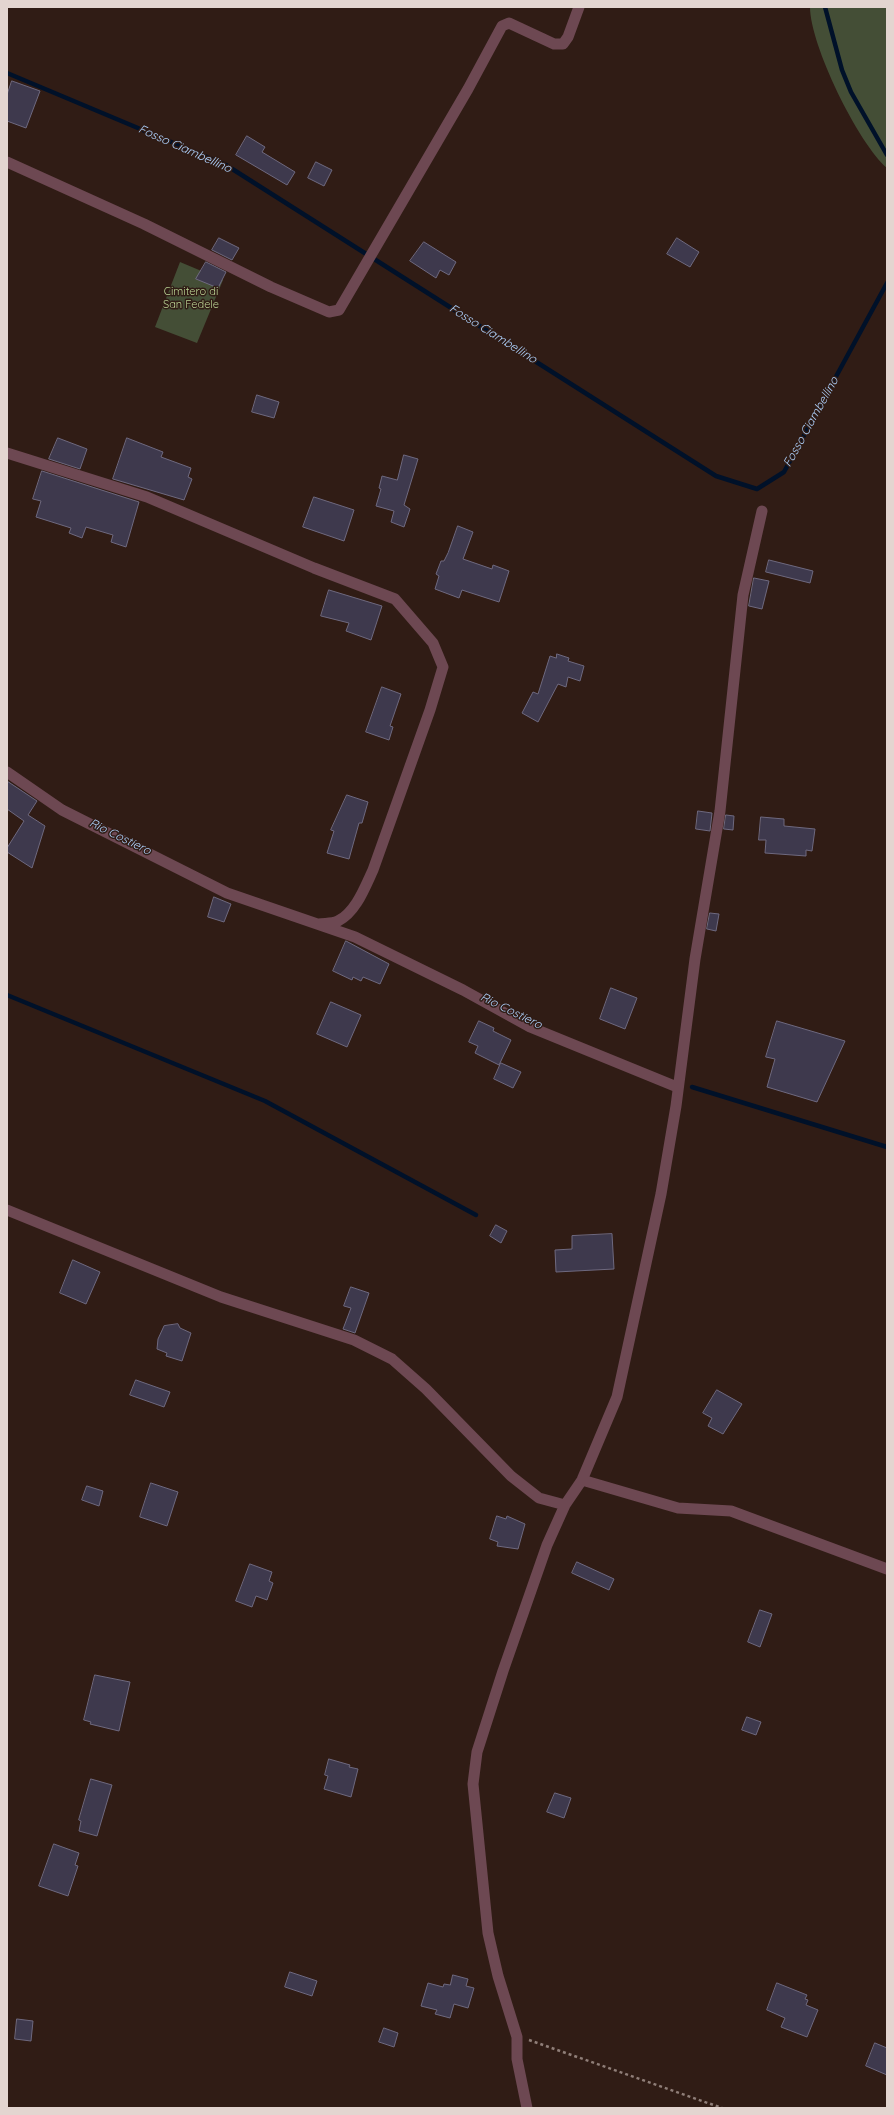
<!DOCTYPE html>
<style>
body{margin:0}
#map{position:relative;width:894px;height:2115px;overflow:hidden;background:#301c15;font-family:Quicksand,sans-serif}
canvas{display:block}
.frame{position:absolute;inset:0;border:8px solid #e3d5d0;pointer-events:none}
</style>
<div id="map">
<canvas width="894" height="2115"></canvas>
<div class="frame"></div>
</div>
<script>
const ctx = document.querySelector('canvas').getContext('2d');
ctx.lineJoin = 'round';
function paint(path, color) {
  ctx.fillStyle = color;
  ctx.fill(path, 'evenodd');
}
function strokePath(path, color, width, dash) {
  ctx.strokeStyle = color;
  ctx.lineWidth = width;
  ctx.lineCap = dash ? 'butt' : 'round';
  ctx.setLineDash(dash || []);
  ctx.stroke(path);
}
function label(font, color, halo, rows, align = 'center') {
  ctx.font = font + ' Quicksand,sans-serif';
  ctx.lineWidth = 3;
  ctx.setLineDash([]);
  ctx.textBaseline = 'middle';
  ctx.strokeStyle = halo;
  ctx.fillStyle = color;
  for (const [text, x, y, turn = 0] of rows) {
    ctx.save();
    ctx.translate(x, y);
    ctx.rotate((+turn || 0) * Math.PI / 180);
    ctx.textAlign = isNaN(turn) ? turn : align;
    if (halo) ctx.strokeText(text, 0, 0);
    ctx.fillText(text, 0, 0);
    ctx.restore();
  }
}
paint(new Path2D(`
 M810,7H887V168C858,143 810,45 810,7Z
 M180,262L223,280L197,343L155,327Z`), '#444e36');
strokePath(new Path2D(`
 M825,7L842,70L851,92L887,155
 M7,73L226,165L716,476L757,489L784,472L887,283
 M7,995L265,1101L476,1215
 M692,1087L887,1147`), '#001129', 4.5);
const building = new Path2D(`
 M12,81L40,91L26,128L7,121V95Z
 M247,136L265,147L262,152L295,172L287,185L236,155Z
 M316,162L332,170L324,186L308,178Z
 M219,238L239,248L232,260L212,250Z
 M677,238L699,252L690,267L667,254Z
 M424,242L456,262L449,275L440,270L436,278L410,261Z
 M206,262L226,272L218,288L196,279Z
 M257,395L279,402L274,418L252,412Z
 M58,438L87,449L80,469L49,459Z
 M127,438L163,452L161,457L191,468L188,477L192,479L184,500L113,479Z
 M404,455L418,459L404,505L410,509L404,527L391,522L394,511L376,506L381,489L379,488L382,476L397,480Z
 M42,471L139,502L126,547L111,542L113,535L86,527L82,538L69,533L71,528L36,517L41,501L33,499Z
 M314,497L354,510L344,541L303,527Z
 M458,526L473,532L463,559L492,569L493,565L509,571L499,602L462,590L459,598L435,589L439,576L436,574L441,561H444L448,553Z
 M769,560L813,571L810,583L766,572Z
 M754,578L769,581L762,609L749,606Z
 M329,590L382,606L371,640L346,631L349,623L321,616Z
 M557,654L569,658L568,661L584,666L580,681L568,677L566,687L558,684L538,722L522,713L533,692L538,694L550,656L556,658Z
 M382,687L401,694L390,726L393,727L389,740L366,732Z
 M7,781L37,801L28,815L45,826L32,868L7,852V848L24,821L7,809Z
 M347,795L368,802L362,823H359L349,859L327,853L334,831L331,830Z
 M698,811L712,813L710,831L696,829Z
 M726,815L734,816L733,830L724,829Z
 M761,817L784,819V826L815,829L812,851L806,850V856L765,853L766,840H759Z
 M214,897L231,904L224,922L208,917Z
 M710,913L719,914L716,931L707,929Z
 M346,941L389,964L380,984L363,977L361,981L353,977L352,980L333,971Z
 M611,988L637,998L625,1029L600,1019Z
 M331,1002L361,1015L347,1047L317,1034Z
 M479,1021L494,1028L493,1031L511,1040L499,1065L475,1053L478,1046L469,1042Z
 M777,1021L845,1041L817,1102L767,1087L775,1059L766,1057Z
 M501,1063L521,1072L513,1088L494,1079Z
 M496,1225L507,1231L501,1243L490,1236Z
 M612,1234L614,1269L556,1272L555,1250L572,1249V1236Z
 M73,1260L100,1272L86,1304L60,1293Z
 M351,1287L369,1293L355,1333L343,1329L351,1308L344,1306Z
 M178,1324L180,1328L191,1333L182,1361L166,1356L167,1353L157,1349L158,1339L164,1326Z
 M136,1380L170,1392L164,1407L130,1395Z
 M717,1390L742,1404L723,1434L708,1426L712,1418L703,1413Z
 M151,1483L178,1492L167,1526L140,1517Z
 M87,1486L103,1491L99,1506L82,1500Z
 M497,1516L506,1519L507,1516L525,1524L518,1549L497,1546L498,1542L490,1539Z
 M577,1562L614,1579L609,1590L572,1573Z
 M250,1564L272,1572L269,1581L273,1583L267,1600L256,1596L252,1607L236,1601Z
 M760,1610L772,1614L760,1647L748,1642Z
 M95,1675L130,1682L119,1731L90,1724L91,1722L84,1720Z
 M747,1717L761,1722L756,1735L742,1730Z
 M329,1759L350,1765L349,1767L358,1769L351,1797L324,1789L328,1776L325,1775Z
 M91,1779L112,1785L97,1836L79,1831L81,1821L79,1820Z
 M555,1793L571,1798L564,1818L547,1812Z
 M54,1844L79,1853L75,1865L78,1866L68,1896L39,1886Z
 M290,1972L317,1981L312,1996L285,1987Z
 M453,1975L468,1979L466,1986L474,1988L468,2008L454,2004L450,2018L435,2014L437,2010L421,2006L428,1983L443,1987L444,1984L450,1985Z
 M777,1983L807,1995L805,1999L808,2000L806,2005L818,2010L807,2037L781,2027L785,2018L767,2010Z
 M17,2019L33,2021L31,2041L15,2039Z
 M384,2028L398,2033L394,2047L379,2042Z
 M875,2043L887,2048V2075L866,2066Z`);
paint(building, '#3e394d');
strokePath(building, '#6e697f', 1);
strokePath(new Path2D(`
 M529,2040L722,2108`), '#8f7e78', 2.5, [3, 3]);
strokePath(new Path2D(`
 M7,162L144,224L271,287L329,312L339,310L468,89L502,26L509,23L554,44H563L568,37L579,7
 M7,453L147,497L314,568L395,599L433,643L443,667L430,710L373,870C365,887 356,912 338,921C332,924 325,923 319,924
 M7,772L62,810L227,893L355,937L463,990L530,1027L677,1087
 M7,1210L221,1297L354,1340L392,1359L426,1389L511,1476L539,1498L565,1505
 M582,1480L678,1508L731,1511L887,1569
 M527,2108L517,2059V2037L498,1976L488,1933L473,1784L477,1752L503,1671L547,1545L565,1505L582,1480L617,1397L661,1194L676,1106L695,959L720,811L743,595L762,511`), '#6d4852', 11);
label('11px', '#bad394', '#301c15', [
 ["Cimitero di",191,292],
 ["San Fedele",191,305]
]);
label('italic 12px', '#aed1fc', '#301c15', [
 ["Fosso Ciambellino",185,149,24],
 ["Fosso Ciambellino",493,334,32],
 ["Fosso Ciambellino",811,422,-61],
 ["Rio Costiero",120,837,26],
 ["Rio Costiero",511,1011,26]
]);
</script>
